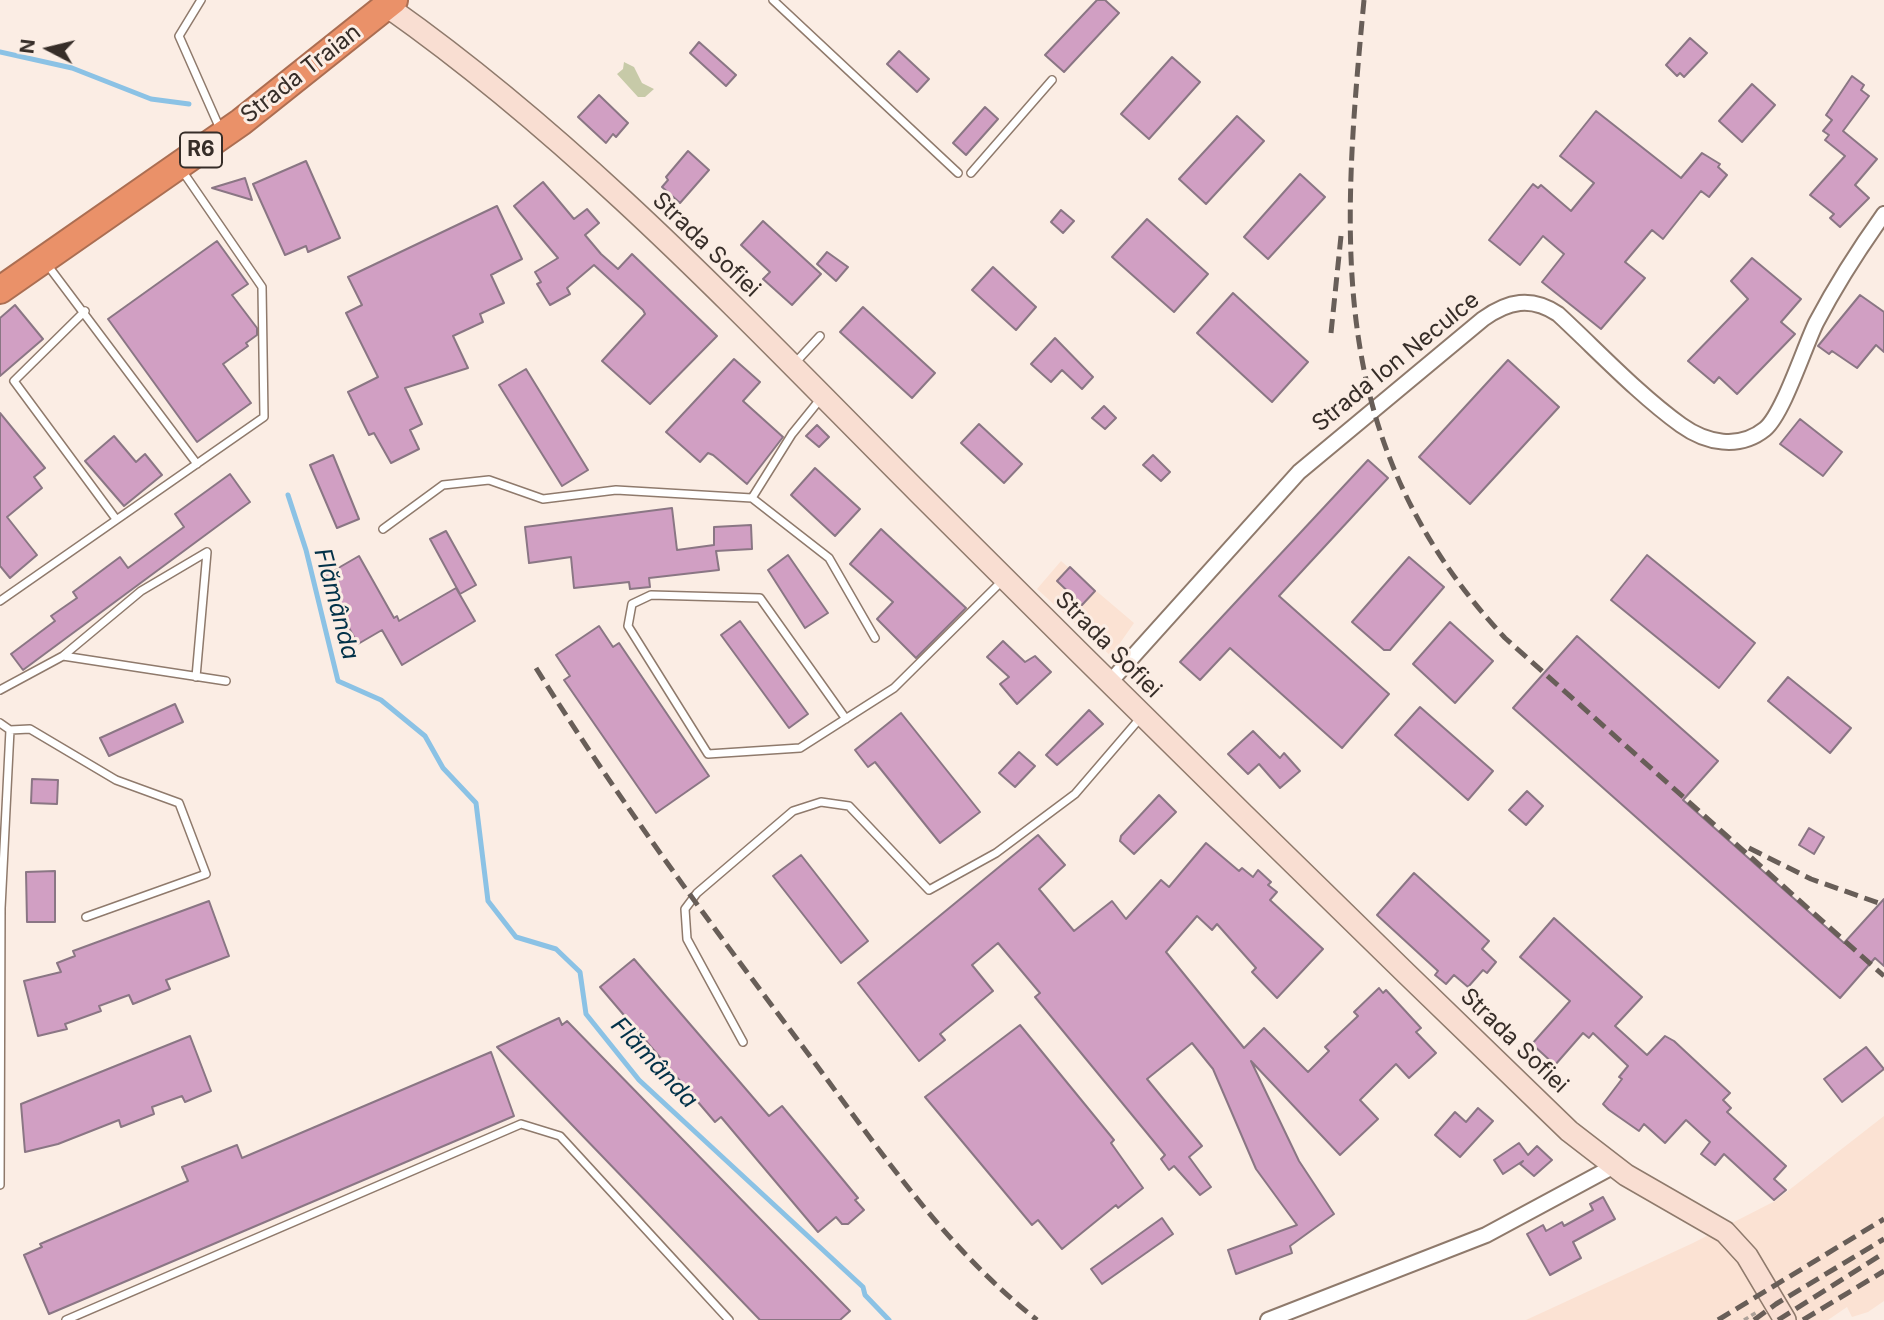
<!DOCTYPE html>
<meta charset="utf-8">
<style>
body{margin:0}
#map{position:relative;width:1884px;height:1320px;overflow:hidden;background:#fbede4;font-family:Inter,sans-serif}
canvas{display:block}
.north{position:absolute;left:14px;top:14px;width:70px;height:70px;-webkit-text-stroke:5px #fbede4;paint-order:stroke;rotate:277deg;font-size:19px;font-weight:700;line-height:28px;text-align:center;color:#362d28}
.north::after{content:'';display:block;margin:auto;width:24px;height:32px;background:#362d28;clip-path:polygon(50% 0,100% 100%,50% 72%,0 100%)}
</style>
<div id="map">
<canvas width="1884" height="1320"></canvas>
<div class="north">N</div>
</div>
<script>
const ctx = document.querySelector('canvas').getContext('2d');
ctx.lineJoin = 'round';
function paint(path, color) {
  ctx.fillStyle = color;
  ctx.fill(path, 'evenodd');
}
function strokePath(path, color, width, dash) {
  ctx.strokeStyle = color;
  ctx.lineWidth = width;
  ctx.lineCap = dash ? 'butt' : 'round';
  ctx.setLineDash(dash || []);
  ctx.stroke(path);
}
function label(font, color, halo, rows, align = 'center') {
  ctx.font = font + ' Inter,sans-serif';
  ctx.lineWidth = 6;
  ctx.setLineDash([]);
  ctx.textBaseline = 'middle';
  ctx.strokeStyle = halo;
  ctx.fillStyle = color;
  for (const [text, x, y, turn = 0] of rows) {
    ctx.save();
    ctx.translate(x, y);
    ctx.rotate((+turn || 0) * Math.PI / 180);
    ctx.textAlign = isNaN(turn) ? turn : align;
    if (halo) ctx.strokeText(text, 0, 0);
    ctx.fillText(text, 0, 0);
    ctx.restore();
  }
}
paint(new Path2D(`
 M1061,561L1134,623L1111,656L1037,589Z
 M1884,1116V1301L1868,1312L1852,1317L1847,1307L1828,1320H1526L1693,1243L1775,1201Z`), '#fbe2d3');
paint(new Path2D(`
 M624,62L634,67L642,83L654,89L645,97H638L617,74L623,69Z`), '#c7caa8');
strokePath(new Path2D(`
 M0,52L72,68L151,99L189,104
 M288,495L306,550L338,681L381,700L425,736L443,768L476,803L488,901L516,937L556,949L580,972L586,1014L639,1080L863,1287L865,1295L889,1320`), '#8bc2e5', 5);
const building = new Path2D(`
 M1097,0H1105L1119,13L1064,72L1045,55Z
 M1690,38L1707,53L1684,77L1680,73L1677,76L1666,65Z
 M699,42L736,75L726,86L690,53Z
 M899,51L929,79L917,92L887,64Z
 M1172,57L1200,82L1149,139L1121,114Z
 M1852,76L1864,85L1861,90L1869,96L1843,131L1877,159L1855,185L1869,198L1840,227L1830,218L1834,214L1810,195L1845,156L1825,140L1829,135L1823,131L1832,120L1826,115Z
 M1752,84L1775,105L1742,142L1719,121Z
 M599,95L628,123L616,137L613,134L606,143L578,117Z
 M985,107L998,119L966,155L953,143Z
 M1596,111L1681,178L1702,153L1720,164L1718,167L1727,175L1709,197L1701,191L1663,239L1652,230L1625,262L1645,278L1601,329L1542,282L1564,254L1543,236L1520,265L1489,240L1533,184L1538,188L1541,185L1571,211L1594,183L1560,156Z
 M1237,116L1264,141L1206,204L1179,179Z
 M688,151L709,170L680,203L662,187L668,180L666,177Z
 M306,161L340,238L308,252L306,246L285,255L253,184Z
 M1300,174L1325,197L1268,259L1244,237Z
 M245,178L252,200L212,188Z
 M543,182L574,219L587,209L599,223L585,235L601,254L618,269L632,254L717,336L650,404L602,361L645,314L643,310L594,265L567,288L570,294L550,305L537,284L541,282L535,272L558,258L514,206Z
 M497,206L522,259L491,275L504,303L480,314L483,322L453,336L468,368L405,388L422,424L410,430L419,449L391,463L374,433L369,435L348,392L378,377L346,313L362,305L348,277Z
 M1061,210L1074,221L1063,233L1051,222Z
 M1147,219L1208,274L1174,312L1112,257Z
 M763,221L821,274L792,305L763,279L770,272L741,245Z
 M217,241L248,284L232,295L257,328V335L246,343L248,346L223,364L251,403L197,442L108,319Z
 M827,252L848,267L836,281L817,264Z
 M1752,258L1801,299L1781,322L1795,334L1737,394L1719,377L1714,383L1688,361L1748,299L1731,281Z
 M993,267L1036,307L1016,330L972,290Z
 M1233,293L1308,362L1272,402L1197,333Z
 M1860,295L1884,312V352L1876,345L1857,368L1832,351L1829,354L1818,346Z
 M15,305L43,339L0,376V318Z
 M863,307L935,373L912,398L840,332Z
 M1055,338L1093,377L1082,389L1062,370L1051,382L1031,364Z
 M734,359L760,382L743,401L783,437L747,484L713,455L708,453L700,462L666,432Z
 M1508,360L1559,407L1470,504L1419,457Z
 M526,369L588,470L562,486L499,385Z
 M1104,406L1116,418L1105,429L1092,418Z
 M0,413L45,468L34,477L42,488L7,517L37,555L10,578L0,566Z
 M1800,419L1842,452L1823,476L1780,444Z
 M979,424L1022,464L1004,483L961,443Z
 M817,425L829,437L819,447L806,436Z
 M114,436L136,462L145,454L162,475L124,506L85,461Z
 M333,455L359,519L337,528L310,465Z
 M1153,455L1170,472L1161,481L1143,465Z
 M1368,460L1388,478L1279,596L1389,694L1342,748L1230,648L1200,680L1180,662Z
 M815,468L860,509L835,536L791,495Z
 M230,474L250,502L23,670L11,654L55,621L51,616L77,598L73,592L120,557L128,568L184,527L175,514Z
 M672,508L677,550L714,545V527L751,525L752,549L716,551L719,570L649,578L650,587L630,589L629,582L574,588L571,557L529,563L525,527Z
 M881,529L966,608L916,658L877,619L893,602L850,564Z
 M446,531L476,585L460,594L430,539Z
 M788,555L828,613L805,628L768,570Z
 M1647,555L1755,643L1719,688L1611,600Z
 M359,556L394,618L397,616L399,621L456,588L475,621L402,665L382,630L358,644L321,578Z
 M1409,557L1444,587L1390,650H1384L1352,622Z
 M1070,567L1095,591L1082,605L1057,581Z
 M740,621L808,714L789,728L721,635Z
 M1450,622L1493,661L1455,703L1413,664Z
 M599,626L613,647L619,643L709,776L656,813L564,680L570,676L556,655Z
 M1577,636L1718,761L1683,800L1844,943L1884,899V966L1875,958L1840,998L1513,708Z
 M1003,641L1025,662L1035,656L1051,672L1017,704L1000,684L1009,677L987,657Z
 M1788,677L1851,728L1830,753L1768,701Z
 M175,704L183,722L109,756L100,738Z
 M1420,707L1493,771L1468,800L1395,735Z
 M1089,710L1103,724L1057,765L1046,755Z
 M901,713L980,812L940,843L875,762L868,767L855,750Z
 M1253,731L1280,758L1284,753L1300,771L1280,788L1259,764L1248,774L1228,754Z
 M1019,752L1035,766L1015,787L999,773Z
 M32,779L58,780L57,804L31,803Z
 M1527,791L1543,806L1526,825L1509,810Z
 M1159,795L1176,812L1134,854L1120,841L1121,836Z
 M1809,828L1824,837L1814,854L1799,845Z
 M1038,835L1065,865L1039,889L1074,931L1112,901L1126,919L1161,880L1169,887L1206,843L1239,871L1242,868L1253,877L1258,870L1271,882L1268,885L1277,892L1270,900L1323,949L1277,998L1252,972L1256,968L1217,924L1212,930L1197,916L1166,952L1244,1048L1264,1028L1308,1072L1329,1051L1325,1047L1358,1016L1354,1012L1379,988L1383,993L1386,990L1421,1028L1416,1032L1436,1053L1409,1078L1396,1064L1360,1100L1378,1119L1340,1155L1251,1061L1299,1161L1334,1214L1290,1246L1292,1253L1236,1274L1228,1250L1297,1225L1256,1169L1213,1069L1192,1043L1147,1079L1202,1146L1189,1157L1211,1187L1200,1195L1174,1166L1169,1170L1161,1159L1165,1155L1035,997L1040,993L998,943L972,965L993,991L940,1034L945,1040L919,1061L858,983Z
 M801,855L868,941L841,963L773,876Z
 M55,871V922H27L26,872Z
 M1414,873L1489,941L1482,949L1496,962L1487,973L1483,970L1468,987L1454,975L1446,984L1435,975L1438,971L1377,915Z
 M209,901L229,956L166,980L170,989L133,1004L129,995L99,1006L101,1011L65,1024L67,1029L38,1036L24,981L61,972L57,963L75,956L73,951Z
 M1554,918L1642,997L1615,1026L1647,1055L1665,1036L1674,1041L1730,1093L1723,1100L1731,1108L1727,1112L1786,1166L1774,1179L1786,1190L1774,1200L1724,1154L1715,1165L1701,1154L1710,1142L1686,1120L1665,1143L1644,1124L1639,1131L1609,1110L1603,1104L1622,1079L1619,1077L1628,1066L1593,1033L1589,1038L1583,1033L1555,1065L1532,1044L1570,1001L1520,957Z
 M634,959L769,1116L782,1106L858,1198L855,1200L864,1210L848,1224H842L836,1217L818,1232L721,1117L715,1122L600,987Z
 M559,1018L562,1025L567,1021L850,1311L840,1320H760L497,1047Z
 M1020,1025L1114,1140L1111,1143L1143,1188L1118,1208L1116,1205L1062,1249L1038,1220L1032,1225L925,1097Z
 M190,1036L211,1091L185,1102L182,1096L152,1107L154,1114L121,1127L119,1120L58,1144L25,1152L21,1104Z
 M1866,1047L1884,1069L1842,1102L1824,1079Z
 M491,1052L514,1116L49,1314L24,1255L42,1247L40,1244L188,1181L182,1167L237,1145L242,1158Z
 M1478,1108L1493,1121L1460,1157L1435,1135L1455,1112L1466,1122Z
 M1519,1143L1528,1155L1537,1146L1552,1160L1534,1176L1520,1164L1523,1161L1503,1174L1494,1160Z
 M1603,1197L1615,1219L1573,1242L1581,1258L1550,1275L1527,1234L1543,1225L1546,1231L1562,1222L1564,1226L1593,1210L1590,1204Z
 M1162,1218L1173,1234L1102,1284L1091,1269Z`);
paint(building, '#d19fc3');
strokePath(building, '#8a7684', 2);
const lane = new Path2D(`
 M201,0L179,36L221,131
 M773,0L958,173
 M971,173L1052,80
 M46,263L197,464
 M85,311L14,381L116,519
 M795,363L820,336
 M752,498L829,558L875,638
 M383,529L443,485L489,480L543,499L616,490L752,498L792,434L822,397
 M0,601L264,417L262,287L181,169
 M63,656L141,591L207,552L196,677
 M0,690L63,656L226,681
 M846,719L760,598L651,595L632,604L628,626L708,754L800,748L894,688L1004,579
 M0,723L10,730L1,908L0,1185
 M10,730L30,729L116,780L179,803L206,874L86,917
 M743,1042L687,939L685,909L697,893L793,811L821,802L849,806L929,890L996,853L1075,794L1142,716
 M66,1320L521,1124L560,1136L729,1320`);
const street = new Path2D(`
 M1110,682L1299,472L1483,319C1508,301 1531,296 1558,314C1597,350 1638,394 1681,425C1706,443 1739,450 1765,429C1783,414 1804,348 1816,323C1836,285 1859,249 1884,214
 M1268,1320L1486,1235L1614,1166`);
const secondary = new Path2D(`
 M388,7C584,145 750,324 919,493C1134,708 1351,921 1569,1131L1626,1175L1725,1232L1747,1256L1785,1320`);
const highway = new Path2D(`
 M0,290L241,122L394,0`);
strokePath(lane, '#8f7a6c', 10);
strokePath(street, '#8f7a6c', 18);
strokePath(secondary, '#8f7a6c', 24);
strokePath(highway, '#ab6e52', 30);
strokePath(new Path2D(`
 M1744,1320L1757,1312`), '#ada199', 3.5, [5, 3.5]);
strokePath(lane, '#fff', 7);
strokePath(street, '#fff', 14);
strokePath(secondary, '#f9ded2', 21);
strokePath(highway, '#ea9169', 26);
strokePath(new Path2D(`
 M1364,0C1341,243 1325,445 1505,638L1884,976
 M1331,333L1341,236
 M536,668C619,801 712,926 806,1051C877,1146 942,1245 1037,1320
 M1749,848L1811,879L1884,905
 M1718,1320L1884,1219
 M1754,1320L1776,1304L1884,1239
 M1778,1320L1884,1253
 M1803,1320L1884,1271`), '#685e58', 5, [14, 7]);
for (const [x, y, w] of [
 [201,150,42]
]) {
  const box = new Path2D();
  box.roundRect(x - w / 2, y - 17.5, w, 35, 5);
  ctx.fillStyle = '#fbede4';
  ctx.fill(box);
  strokePath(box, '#362d28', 2);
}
label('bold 21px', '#362d28', null, [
 ["R6",201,150]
]);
label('23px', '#362d28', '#fbede4', [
 ["Strada Trаian",301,74,-38],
 ["Strada Sofiei",706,245,44],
 ["Strada Ion Neculce",1396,362,-39],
 ["Strada Sofiei",1108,645,45],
 ["Strada Sofiei",1514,1041,44]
]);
label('italic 24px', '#023148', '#fbede4', [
 ["Flămânda",336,604,75],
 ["Flămânda",654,1063,47]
]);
</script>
